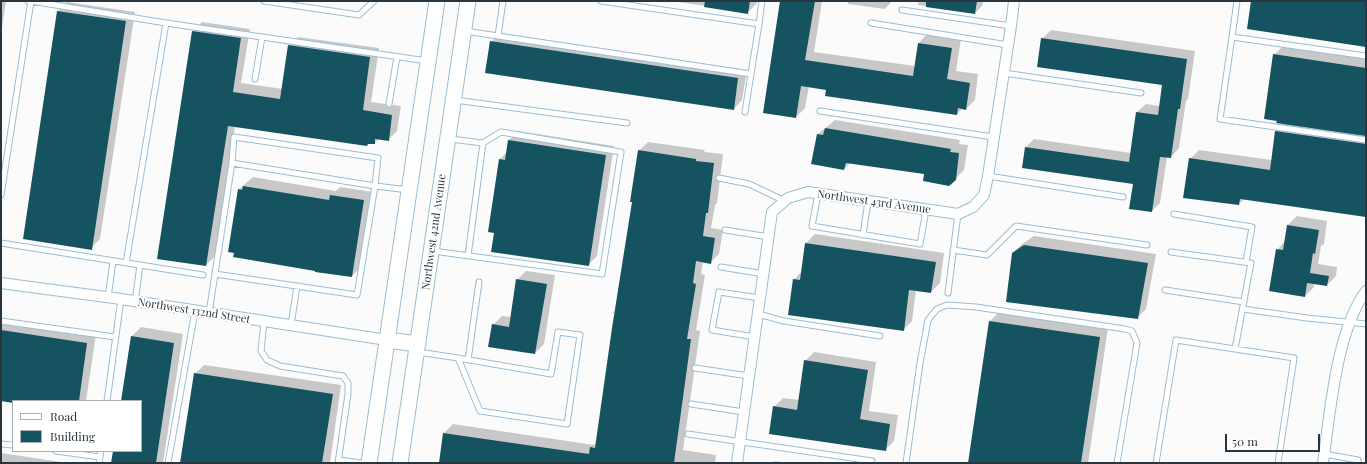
<!DOCTYPE html>
<style>
body{margin:0}
#map{position:relative;width:1367px;height:464px;overflow:hidden;background:#fbfbfb;font-family:"Playfair Display",serif}
canvas{display:block}
.frame{position:absolute;inset:0;border:2px solid #29363f;pointer-events:none}
.legend{position:absolute;left:12px;top:400px;width:130px;height:52px;box-sizing:border-box;background:#fff;border:1px solid #a9afb2;margin:0;padding:5px 7px;list-style:none;font-size:12px;color:#29363f}
.legend li{display:flex;align-items:center;gap:8px;height:20px}
.legend b{width:20px;border:1px solid #a9afb2}
.scale{position:absolute;left:1225px;top:434px;width:95px;height:18px;box-sizing:border-box;border:2px solid #29363f;border-top:0;padding-left:5px;font-size:12px;line-height:14px;white-space:nowrap;color:#29363f;-webkit-text-stroke:3px #fff;paint-order:stroke}
</style>
<div id="map">
<canvas width="1367" height="464"></canvas>
<div class="frame"></div>
<ul class="legend">
<li><b style="height:5px;background:#fff"></b>Road</li>
<li><b style="height:11px;background:#165360"></b>Building</li>
</ul>
<div class="scale">50 m</div>
</div>
<script>
const ctx = document.querySelector('canvas').getContext('2d');
ctx.lineJoin = 'round';
function paint(path, color) {
  ctx.fillStyle = color;
  ctx.fill(path, 'evenodd');
}
function strokePath(path, color, width, dash) {
  ctx.strokeStyle = color;
  ctx.lineWidth = width;
  ctx.lineCap = dash ? 'butt' : 'round';
  ctx.setLineDash(dash || []);
  ctx.stroke(path);
}
function label(font, color, halo, rows, align = 'center') {
  ctx.font = font + ' "Playfair Display",serif';
  ctx.lineWidth = 4;
  ctx.setLineDash([]);
  ctx.textBaseline = 'middle';
  ctx.strokeStyle = halo;
  ctx.fillStyle = color;
  for (const [text, x, y, turn = 0] of rows) {
    ctx.save();
    ctx.translate(x, y);
    ctx.rotate((+turn || 0) * Math.PI / 180);
    ctx.textAlign = isNaN(turn) ? turn : align;
    if (halo) ctx.strokeText(text, 0, 0);
    ctx.fillText(text, 0, 0);
    ctx.restore();
  }
}
paint(new Path2D(`
 M1,1H6L1,35Z
 M671,1H757V3L748,12Z
 M781,1H822L814,52L915,66L919,43L927,34L961,39L956,71L978,74L975,100L966,109L963,108L957,114L809,86L805,108L796,117L764,113Z
 M848,1H892L885,9L848,4Z
 M919,1H983L982,6L975,13L918,5Z
 M67,2L135,12L100,239L91,248L24,238L58,11Z
 M202,22L250,29L241,83L283,89L289,46L298,37L379,48L371,102L401,106L397,131L388,140L379,139L374,143L235,126L215,256L206,265L193,31Z
 M1051,30L1195,51L1188,99L1186,101L1179,148L1171,157H1167L1160,203L1152,211L1134,184L1026,147L1034,139L1131,153L1137,112L1146,104L1160,106L1163,85L1042,39Z
 M500,33L747,70L742,100L734,109L491,42Z
 M1283,46L1366,58V216L1244,199L1239,204L1190,159L1199,150L1272,160L1276,131L1284,123L1274,55Z
 M835,120L960,140L959,144L968,145L964,170L955,179L925,173L850,163L844,169L818,134Z
 M518,131L614,146L597,256L588,265L495,232L500,159L507,152L509,140Z
 M648,142L705,150L704,152L723,154L717,203L715,205L711,228L723,230L719,254L710,263L703,261L701,274L705,275L696,330L700,331L683,450L716,455L715,463H440L444,433L453,424L594,445L597,442L633,201L639,151Z
 M253,177L336,191L340,187L373,192L361,267L352,276L238,190Z
 M1297,216L1327,221L1324,244L1321,246L1318,264L1337,267L1336,276L1327,285L1314,283V287L1305,296L1277,250L1285,241L1288,225Z
 M815,234L944,253L940,283L931,292L916,290L912,321L903,330L794,280L802,271L806,243Z
 M1034,236L1156,254L1146,309L1137,318L1013,253L1022,244Z
 M526,271L555,275L544,344L535,353L493,325L502,316L511,317L517,280Z
 M999,312L1108,328L1088,463H969L990,321Z
 M1,320L96,334L86,401H13V402L1,400Z
 M141,327L183,334L163,463H112L114,451H141V401H122L132,336Z
 M814,352L876,362L869,411L898,415L894,441L885,450L774,407L783,398L799,400L805,361Z
 M204,365L341,385L330,463H181L195,374Z
 M1,453L68,463H1Z
 M774,461L790,463H772Z`), '#0003');
paint(new Path2D(`
 M705,1H750L748,14L704,7Z
 M780,1H815L805,60L913,76L918,43L952,48L947,79L970,83L966,110L958,108L957,115L825,96L826,90L801,86L796,118L763,113Z
 M926,1H977L975,14L926,7Z
 M1251,1H1366V47L1247,29Z
 M57,11L126,21L92,250L23,239Z
 M192,31L241,38L233,92L280,99L288,45L370,57L363,110L392,115L389,141L375,139V144H368L367,146L228,126L206,266L157,259Z
 M1041,38L1187,59L1180,109H1178L1171,158L1160,157L1152,212L1129,209L1133,184L1022,168L1025,147L1129,162L1136,112L1158,115L1162,85L1037,67Z
 M490,41L738,78L734,110L485,73Z
 M1273,54L1366,68V136L1276,123L1277,121L1264,119Z
 M825,128L951,149L950,152L959,153L956,180L949,186L923,181L924,174L846,163L844,170L811,164L817,134L823,135Z
 M1275,131L1366,144V217L1240,199L1239,205L1183,198L1189,158L1270,170Z
 M508,140L606,155L589,266L491,252L494,233L488,232L499,159L505,160Z
 M638,150L696,159V161L714,163L708,213H706L703,236L715,238L711,264L696,261L693,283L696,284L687,339H691L674,463H439L443,433L589,454L590,447L595,448L612,328L632,202H630Z
 M243,186L329,200L330,195L364,200L352,277L315,272V271L233,257L234,253L228,252L238,189L242,190Z
 M1287,225L1319,230L1315,254L1313,253L1310,273L1329,276L1327,286L1307,283L1305,297L1269,291L1276,249L1283,250Z
 M805,243L936,262L931,293L909,290L904,331L788,315L793,279L800,280Z
 M1024,245L1148,263L1138,319L1006,302L1012,253Z
 M516,279L547,284L535,354L488,347L492,324L509,327Z
 M989,321L1100,337L1081,463H968Z
 M1,330L87,343L79,401H13V403L1,401Z
 M131,336L174,343L156,463H111L113,451H141V401H121Z
 M804,360L868,370L860,419L890,424L886,451L769,434L773,406L797,410Z
 M194,373L333,394L322,463H180Z`), '#165360');
const service = new Path2D(`
 M31,1L166,23L427,61
 M264,1L359,15L374,1
 M902,10L1011,26
 M871,23L1008,45
 M759,24L762,1
 M465,31L751,74L759,24L601,1
 M498,36L503,1
 M1232,37L1237,1
 M1366,56L1232,37L1220,119L1366,140
 M1004,73L1141,93
 M255,79L262,37
 M455,100L627,123
 M389,104L397,57
 M820,111L993,137
 M745,112L751,74
 M232,163L234,137L378,158L375,186L409,190
 M988,176L1123,197
 M719,178L749,184L785,201
 M818,194L812,226L920,244L926,210
 M1,195L31,1H28
 M1174,214L1252,227L1246,262
 M725,230L769,237
 M863,235L868,201
 M1,243L203,275
 M953,250L987,255L1016,226L1147,245
 M433,251L602,274L621,152L501,132L483,143L450,139
 M1171,252L1251,263L1235,349
 M468,256L483,143
 M126,263L166,23
 M721,267L764,274
 M1165,290L1244,302
 M948,293L958,214
 M108,298L113,261
 M135,302L140,265
 M1243,309L1307,318L1366,324
 M209,313L232,163L375,186L357,295L215,274
 M758,314L784,321L880,336
 M1,321L115,337
 M264,321L261,351L267,360L280,366L343,376L348,383V394L338,463
 M291,325L297,286
 M755,337L712,330L719,292L760,298
 M418,352L458,358L480,411L567,424L580,335L558,332L551,374L458,358
 M468,360L479,282
 M695,368L749,376
 M107,401L121,299
 M691,404L744,412
 M688,434L872,461
 M1,444L13,445
 M56,451L100,457
 M1324,454L1358,460V463
 M339,460L362,463
 M99,463L101,451
 M168,463L195,311
 M906,463L920,363L928,320L937,309L947,305L976,307L1125,329L1132,331L1137,343L1117,463
 M1156,463L1176,340L1294,358L1278,463`);
const minor = new Path2D(`
 M1,283L121,299L387,340
 M737,463L772,212L788,198L808,192L958,214L973,207L984,195L988,176L1011,26L1014,1
 M1323,463C1330,414 1336,331 1366,291`);
const secondary = new Path2D(`
 M387,340L418,344
 M369,463L437,1
 M400,463L468,1`);
strokePath(service, '#9bbdd3', 7);
strokePath(minor, '#9bbdd3', 12);
strokePath(secondary, '#9bbdd3', 17);
strokePath(service, '#fff', 5);
strokePath(minor, '#fff', 10);
strokePath(secondary, '#fff', 15);
label('11px', '#29363f', '#fff', [
 ["Northwest 43rd Avenue",874,202,8],
 ["Northwest 42nd Avenue",434,232,-82],
 ["Northwest 132nd Street",194,311,9]
]);
</script>
